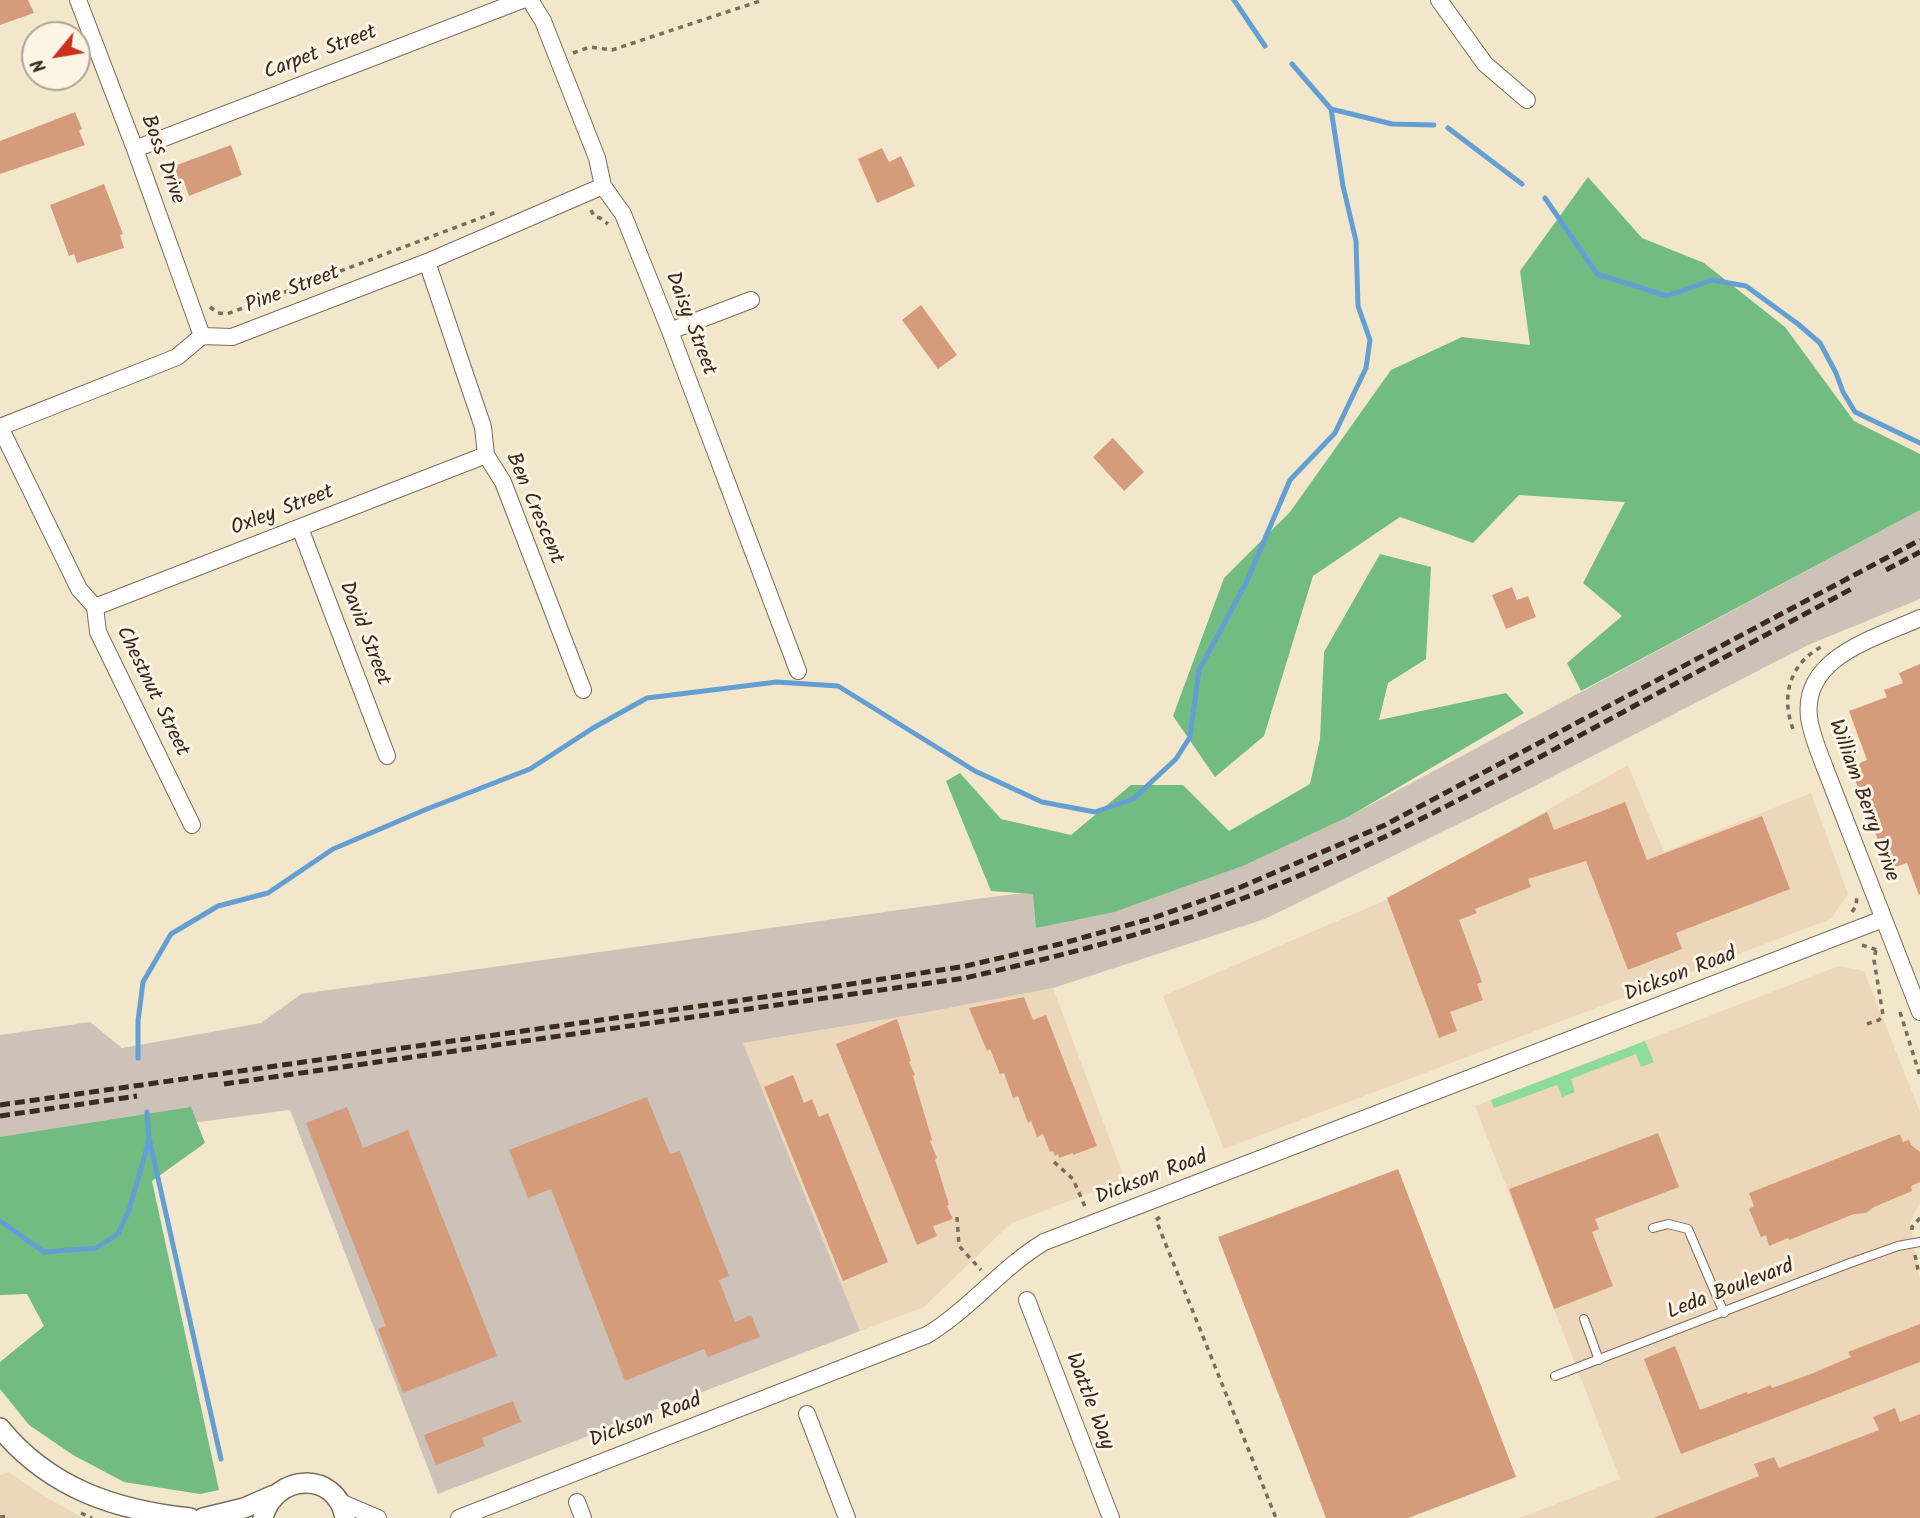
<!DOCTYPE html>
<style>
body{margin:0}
#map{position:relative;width:1920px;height:1518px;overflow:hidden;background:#f3e7cb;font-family:Kalam,sans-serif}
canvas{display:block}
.north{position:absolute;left:21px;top:21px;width:70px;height:70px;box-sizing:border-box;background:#fcf5e5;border:2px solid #afa495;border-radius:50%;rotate:240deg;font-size:19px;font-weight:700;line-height:28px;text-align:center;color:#3b2a1e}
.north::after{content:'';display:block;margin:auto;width:24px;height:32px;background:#c8321e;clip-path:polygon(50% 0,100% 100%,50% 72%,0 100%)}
</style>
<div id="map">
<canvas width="1920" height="1518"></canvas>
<div class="north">N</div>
</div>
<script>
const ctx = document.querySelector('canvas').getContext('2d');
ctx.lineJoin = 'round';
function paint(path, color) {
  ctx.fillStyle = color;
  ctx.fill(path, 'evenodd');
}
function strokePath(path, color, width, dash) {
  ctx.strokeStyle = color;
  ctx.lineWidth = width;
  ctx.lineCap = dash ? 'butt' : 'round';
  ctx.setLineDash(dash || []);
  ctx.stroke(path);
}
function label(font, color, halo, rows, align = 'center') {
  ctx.font = font + ' Kalam,sans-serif';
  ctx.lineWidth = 6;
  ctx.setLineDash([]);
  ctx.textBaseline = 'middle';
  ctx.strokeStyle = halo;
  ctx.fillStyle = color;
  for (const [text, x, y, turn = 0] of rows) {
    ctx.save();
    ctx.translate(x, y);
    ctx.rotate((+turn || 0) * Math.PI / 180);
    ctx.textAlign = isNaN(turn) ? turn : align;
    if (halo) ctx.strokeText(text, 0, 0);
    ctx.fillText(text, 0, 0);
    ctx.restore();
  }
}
paint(new Path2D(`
 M1628,765L1664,852L1811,793L1848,894L1831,919L1224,1149L1163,996L1386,900Z
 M1839,966L1864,971L1920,1112V1203L1910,1222L1920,1279V1518H1520L1620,1479L1475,1106Z
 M1053,988L1127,1185L1115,1183L1010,1224L924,1307L860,1331L743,1043L917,1014Z
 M9,1472L42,1495L83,1518H0V1475Z`), '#edd7ba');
paint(new Path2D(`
 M1920,510V599L1808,645L1515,796L1265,919L1053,988L917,1014L743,1043L860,1331L438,1494L290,1110L0,1148V1035L90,1022L122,1048L261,1023L301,994L984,898L1245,865L1350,816Z`), '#ccc2b8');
paint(new Path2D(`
 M1645,1041L1654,1062L1641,1067L1636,1054L1571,1079L1575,1092L1562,1097L1557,1085L1494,1108L1491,1100Z`), '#8edc99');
paint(new Path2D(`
 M1588,177L1642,238L1704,263L1785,327L1854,421L1920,454V510L1581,691L1567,663L1622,616L1583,583L1625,502L1519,495L1473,543L1400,517L1313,576L1264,736L1215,777L1173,716L1224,578L1290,512L1391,370L1462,337L1530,345L1520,271Z
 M1380,554L1431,567L1426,659L1388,683L1379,720L1506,693L1524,713L1350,816L1245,865L1114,912L1036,928L1033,894L991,891L946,781L960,773L1001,819L1071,835L1131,785H1183L1229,831L1310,784L1320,739L1324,652Z
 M191,1107L205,1143L152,1181L219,1490L200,1494L124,1482L73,1455L29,1425L0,1389V1362L44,1326L27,1294L0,1295V1137Z`), '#72bc81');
strokePath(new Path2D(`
 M1234,0L1265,46
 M1331,109L1392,124L1434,125
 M1448,128L1522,184
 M1545,198L1597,274L1667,296L1712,280L1746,286L1798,324L1820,343L1836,373L1843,392L1855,412L1920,443
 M138,1058V1021L143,982L171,934L218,906L268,893L333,849L427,809L530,769L593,728L647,698L777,682L838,686L975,771L1042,802L1095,812L1133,799L1176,759L1190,737L1199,670L1246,583L1290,480L1335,433L1366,368L1370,340L1358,306L1356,241L1343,186L1331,109L1292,64
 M149,1138L221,1459
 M0,1221L44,1252L96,1248L118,1234L129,1210L145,1155L149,1138L147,1112`), '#649fd4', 5);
paint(new Path2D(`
 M0,0H28L34,13L0,25Z
 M75,112L82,129L79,131L85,145L0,174V141Z
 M231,145L242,175L189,196L184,182L180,183L174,166Z
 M882,148L889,162L901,156L915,186L877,203L858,159Z
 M104,184L123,234L120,235L124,248L77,263L74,254L69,256L50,205Z
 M921,305L957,355L938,369L902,320Z
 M1113,438L1144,472L1124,491L1093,457Z
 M1512,587L1517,600L1528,596L1536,617L1506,629L1492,595Z
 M1920,664V894L1919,895L1907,863L1889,869L1850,767L1867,760L1849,711L1887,697L1884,690L1903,683L1899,673Z
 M1625,802L1647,860L1762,816L1790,889L1676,933L1682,949L1628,970L1586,861L1528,879L1531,887L1475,909L1477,913L1459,920L1482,982L1477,984L1483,1000L1450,1012L1457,1031L1439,1038L1387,898L1547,812L1554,830Z
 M1024,997L1033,1020L1046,1015L1097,1146L1073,1155V1153L1059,1158L1058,1154L1055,1156L1053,1151L1050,1152L1043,1134L1037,1137L1031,1121L1028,1123L1018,1096L1013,1098L1004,1073L1000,1074L990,1049L987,1051L969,1008Z
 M897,1019L911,1061L909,1062L915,1075L913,1076L932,1140L930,1141L937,1158L935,1159L949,1205L947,1206L953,1219L933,1226L937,1236L917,1245L836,1044Z
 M793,1075L804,1103L812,1099L819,1117L828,1113L888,1262L843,1281L764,1087Z
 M647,1097L670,1154L680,1151L729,1276L719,1280L735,1322L751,1315L760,1337L708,1357L704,1349L625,1381L551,1189L528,1198L509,1150Z
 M347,1107L363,1148L408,1130L497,1356L403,1393L378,1329L386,1326L306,1123Z
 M1658,1133L1679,1187L1595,1219L1599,1229L1592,1232L1613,1286L1554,1309L1509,1189Z
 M1900,1134L1903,1142L1909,1140L1911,1145L1920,1152V1182L1911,1186L1912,1191L1874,1207L1866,1213L1854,1214L1789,1240L1788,1238L1769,1246L1766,1235L1761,1237L1749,1209L1754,1206L1749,1193Z
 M1398,1169L1516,1477L1408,1518H1326L1218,1237Z
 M1920,1324V1362L1681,1454L1644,1359L1675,1346L1700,1410L1747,1392L1748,1394L1771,1385L1772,1388L1811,1374L1851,1357L1848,1352Z
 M513,1401L521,1422L482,1438L485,1446L436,1465L424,1435Z
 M1895,1408L1900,1422L1920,1414V1518H1653L1759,1476L1754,1464L1774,1457L1779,1468L1879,1430L1873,1417Z`), '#d59c7c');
const service = new Path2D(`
 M1653,1228L1668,1224L1688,1229L1724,1313
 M1584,1319L1599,1360
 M1555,1376L1850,1263L1898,1246L1920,1242`);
const minor = new Path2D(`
 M78,0L135,149L202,336
 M530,0L543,21L597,158L603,186L623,214L670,331L798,671
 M1439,0L1485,64L1527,100
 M135,149L522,0
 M427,262L483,427L486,455L503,482L583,690
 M670,331L751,300
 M0,427L177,357L202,336L232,337L427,262L603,186
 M0,427L79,589L95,607L98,632L192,825
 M300,528L387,756
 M95,607L486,455
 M1920,618C1877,638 1802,656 1809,717C1811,734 1819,752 1825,768L1920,1012
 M1027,1300L1111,1518
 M807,1414L847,1518
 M338,1501L378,1518
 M577,1502L583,1518
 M459,1518L927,1335C970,1309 1001,1268 1044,1242L1883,919`);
const tertiary = new Path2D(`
 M0,1428C49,1488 115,1510 190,1518
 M203,1518L244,1508L274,1495
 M263,1518C274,1473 337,1470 345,1518`);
strokePath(service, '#7b6c5b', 10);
strokePath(minor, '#7b6c5b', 18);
strokePath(tertiary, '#7b6c5b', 22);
strokePath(new Path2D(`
 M573,53L590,47L612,50L763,0
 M591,210L594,216L600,218L608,224
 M210,307L218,313L227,314L499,211
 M1793,729C1780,694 1791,661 1825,645
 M1852,912L1856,906L1857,896
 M1862,945L1877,950
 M1900,1012L1920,1076
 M1867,1024L1879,1020L1883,1015L1874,960L1876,949
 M1054,1162L1073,1179L1086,1209
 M957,1217L959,1246L981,1270
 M1160,1217L1156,1220L1276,1518
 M1912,1230V1227L1920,1218
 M1915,1255L1918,1270
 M81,1513L92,1518
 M0,1517L9,1516`), '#7b6c5b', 3.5, [5, 5]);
strokePath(service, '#fff', 8);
strokePath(minor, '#fff', 16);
strokePath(tertiary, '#fff', 19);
strokePath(new Path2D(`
 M1886,570L1920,552
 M224,1084L965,978C1060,956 1153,933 1244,898C1359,854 1468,796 1577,737C1669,687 1762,637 1855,587
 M0,1105L806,991L966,966L1060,944L1153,918L1241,887L1385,825L1920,540
 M0,1116L137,1096`), '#3b2a1e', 5, [10, 5]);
label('21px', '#3b2a1e', '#fcf5e5', [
 ["Carpet Street",321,54,-21],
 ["Boss Drive",161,160,70],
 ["Pine Street",293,291,-21],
 ["Daisy Street",689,324,69],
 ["Ben Crescent",533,509,67],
 ["Oxley Street",283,512,-21],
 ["David Street",363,634,69],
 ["Chestnut Street",151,692,64],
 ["William Berry Drive",1862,801,70],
 ["Dickson Road",1681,976,-21],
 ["Dickson Road",1152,1179,-21],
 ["Leda Boulevard",1731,1291,-21],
 ["Wattle Way",1088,1402,69],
 ["Dickson Road",646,1422,-21]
]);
</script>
